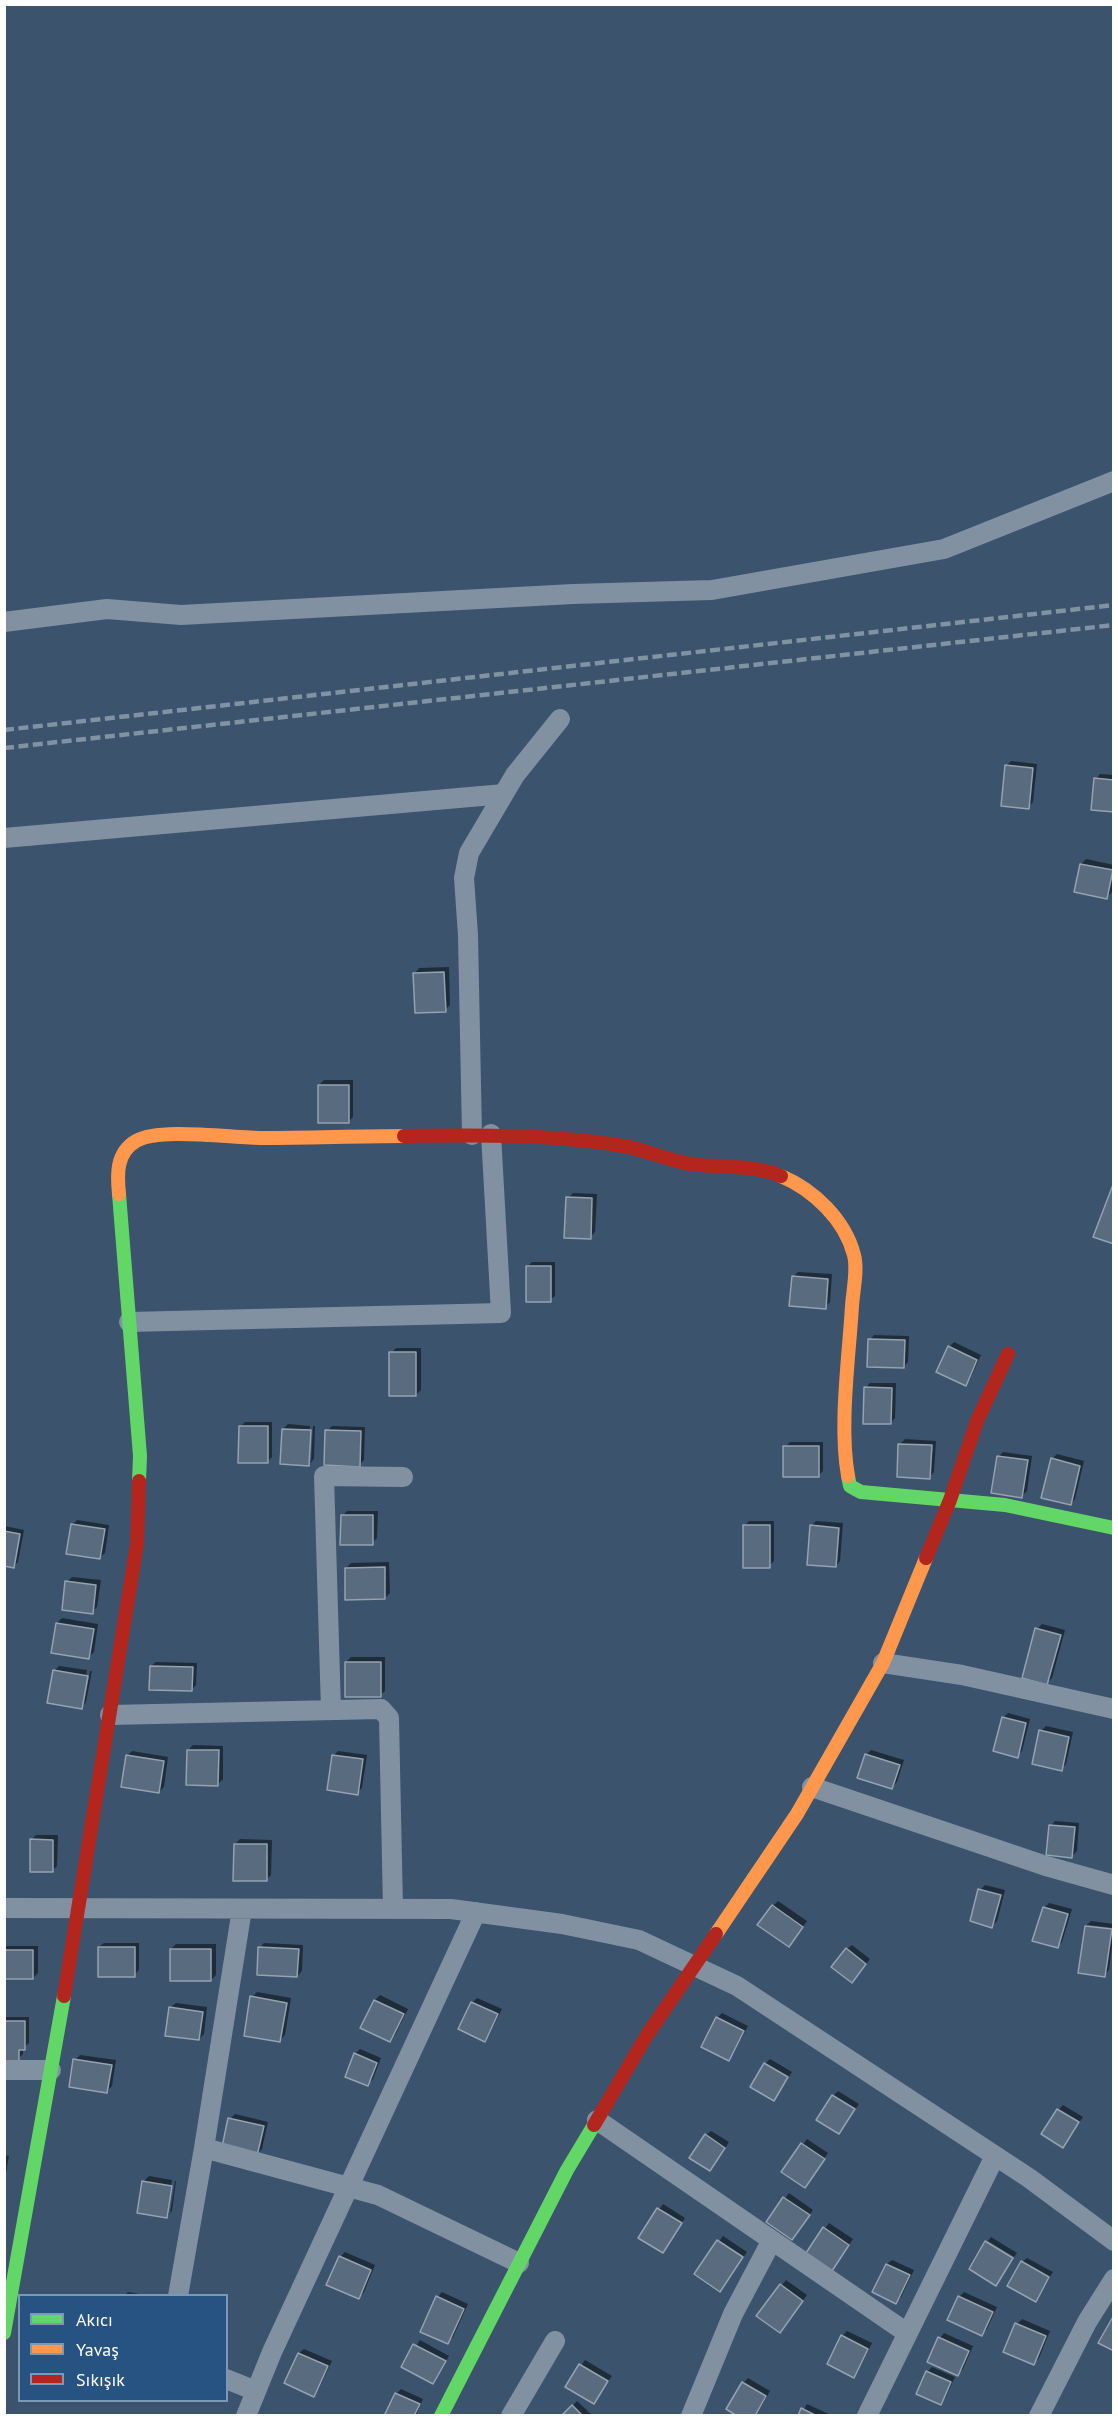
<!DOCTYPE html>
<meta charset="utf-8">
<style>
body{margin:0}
#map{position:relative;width:1118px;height:2420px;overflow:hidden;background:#3b536c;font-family:"PT Sans",sans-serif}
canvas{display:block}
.frame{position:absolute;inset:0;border:6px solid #fff;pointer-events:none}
.legend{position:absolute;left:18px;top:2294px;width:210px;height:108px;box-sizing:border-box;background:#265381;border:2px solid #7d98b3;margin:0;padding:8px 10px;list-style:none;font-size:18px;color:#fff}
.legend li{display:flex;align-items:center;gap:12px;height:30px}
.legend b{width:30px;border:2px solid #7d98b3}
</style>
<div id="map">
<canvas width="1118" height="2420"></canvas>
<div class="frame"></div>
<ul class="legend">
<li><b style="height:8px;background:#63d668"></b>Akıcı</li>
<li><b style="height:8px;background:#ff974d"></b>Yavaş</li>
<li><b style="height:8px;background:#b3261e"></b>Sıkışık</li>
</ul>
</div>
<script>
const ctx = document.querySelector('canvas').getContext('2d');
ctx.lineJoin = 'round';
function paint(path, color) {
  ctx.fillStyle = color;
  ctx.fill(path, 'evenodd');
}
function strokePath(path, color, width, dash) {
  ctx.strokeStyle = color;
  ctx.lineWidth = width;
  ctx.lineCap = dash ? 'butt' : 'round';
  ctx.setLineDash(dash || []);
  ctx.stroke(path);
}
paint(new Path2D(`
 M1011,761L1037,764L1033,802L1028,807L1006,766Z
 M1100,774L1114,775V811L1096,779Z
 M1086,859L1114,865L1112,892L1107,897L1081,864Z
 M449,967L450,1005L445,1010L415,973L419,968Z
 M324,1080H353V1117L348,1122L319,1085Z
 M573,1193L597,1194L595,1232L590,1237L568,1198Z
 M532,1262H555V1296L550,1300L527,1267Z
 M798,1272L832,1274L830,1302L825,1307L793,1277Z
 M874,1335L909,1336L908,1362L903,1367L870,1340Z
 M954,1342L981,1355L970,1379L965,1384L949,1347Z
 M396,1348H421V1390L416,1395L391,1353Z
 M870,1383H896L895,1418L891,1423L865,1388Z
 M245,1422H272V1457L267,1462L240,1427Z
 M288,1424L310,1426L308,1461H311L313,1426H315L314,1459L309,1464L283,1429Z
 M332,1426L365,1427L364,1460L359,1465L327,1431Z
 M905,1439L936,1441L934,1472L929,1477L900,1444Z
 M790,1442H823V1471L818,1476L785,1447Z
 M1003,1452L1032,1456L1027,1491L1022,1496L998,1457Z
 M1057,1454L1084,1461L1075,1499L1070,1504L1052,1459Z
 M347,1511H378L377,1538L372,1543L342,1516Z
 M77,1520L109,1525L105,1553L100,1557L72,1525Z
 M749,1521H774V1561L769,1566L745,1525Z
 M816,1521L843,1523L840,1561L836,1566L811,1526Z
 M4,1526L24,1530L18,1562L13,1567L4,1565Z
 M389,1562L390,1593L385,1598L346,1568L351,1563Z
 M72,1577L101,1580L97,1607L92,1612L67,1582Z
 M62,1618L98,1624L94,1652L89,1657L57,1623Z
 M1042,1624L1065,1630L1052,1678L1047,1683L1037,1629Z
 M351,1657H385V1691L380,1695L346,1662Z
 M156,1662L197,1663L196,1685L191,1690L151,1666Z
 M59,1666L87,1670L81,1704H84L90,1671H92L86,1702L82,1707L54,1671Z
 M1008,1713L1030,1719L1022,1751L1017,1756L1003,1718Z
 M1046,1726L1073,1732L1066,1764L1061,1769L1041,1731Z
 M193,1745L223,1746V1779L218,1784L188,1750Z
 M871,1750L904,1760L897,1782L892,1787L866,1755Z
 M132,1751L168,1757L164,1787L159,1792L127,1756Z
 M338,1751L367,1755L362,1788L357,1793L333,1756Z
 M1055,1821L1079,1823L1077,1851L1072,1856L1051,1826Z
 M36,1835H58L57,1866L52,1871L31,1840Z
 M240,1839L272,1840L271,1875L266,1880L235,1844Z
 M985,1885L1005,1890L997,1921L992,1926L980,1890Z
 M778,1901L807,1921L789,1946L773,1906Z
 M1049,1903L1072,1909L1062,1942L1057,1947L1044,1908Z
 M1091,1921L1114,1924V1928L1088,1925V1928L1114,1931L1109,1970L1104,1975L1086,1926Z
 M104,1943H139V1970L134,1975L99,1947Z
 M264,1943L303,1945L302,1971L297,1976L259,1948Z
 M176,1944H216V1975L211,1980L171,1949Z
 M852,1945L870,1959L857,1976L847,1949Z
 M4,1946H38V1973L33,1978H4Z
 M257,1992L291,1998L285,2035L280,2040L252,1997Z
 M380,1995L408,2009L395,2035L390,2040L362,2027L375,2000Z
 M477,1998L502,2009L489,2035L485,2040L460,2028L473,2002Z
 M176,2003L207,2007L204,2034L199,2039L171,2007Z
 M722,2013L748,2026L733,2054L729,2059L717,2018Z
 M4,2017H29V2043L23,2048V2054L18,2059L4,2060Z
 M360,2049L381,2058L373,2079L368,2084L355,2054Z
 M80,2055L116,2060L112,2086L107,2091L75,2060Z
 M770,2059L792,2072L774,2100L765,2064Z
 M838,2091L859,2104L839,2132L833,2096Z
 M1063,2105L1083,2117L1063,2146L1058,2110Z
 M235,2114L268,2122L262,2149L257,2154L230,2119Z
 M711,2131L729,2142L714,2164L706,2135Z
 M807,2139L828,2153L809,2181L783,2172Z
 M4,2155L9,2156L4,2184Z
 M149,2176L172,2180L166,2213H170L175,2181H176L172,2211L167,2216L144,2181Z
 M789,2193L813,2210L792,2238L768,2221Z
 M663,2204L685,2218L663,2251L640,2237Z
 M829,2223L853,2239L836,2264L808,2252Z
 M723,2236L747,2252L720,2290L696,2274Z
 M991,2237L1017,2253L1014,2257L988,2241Z
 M345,2252L375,2265L364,2292L359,2297L340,2257Z
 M1027,2258L1053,2272L1035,2300L1022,2262Z
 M892,2260L914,2270L901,2297L896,2302L887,2264Z
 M786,2280L807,2295L785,2326L758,2315Z
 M128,2292L152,2296H124Z
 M442,2292L468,2304L453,2337L448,2342L438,2297Z
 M964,2292L997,2307L987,2329L982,2334L959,2297Z
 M1022,2319L1050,2331L1039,2358L1034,2363L1005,2351L1017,2324Z
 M847,2331L872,2343L858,2371L854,2376L842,2336Z
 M944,2333L973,2346L963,2369L958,2374L940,2338Z
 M420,2340L449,2356L433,2382L403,2366Z
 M304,2349L332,2361L318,2390L314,2395L299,2353Z
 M585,2360L612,2376L594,2402L567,2386Z
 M932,2367L955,2377L945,2398L940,2403L918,2393L927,2372Z
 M748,2378L770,2391L756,2416H740L743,2383Z
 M401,2389L423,2399L416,2416H386L396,2394Z
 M577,2401L593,2416H563Z
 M807,2404L833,2416H800Z`), '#0007');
const building = new Path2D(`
 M1005,765L1033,768L1029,809L1001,806Z
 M1094,778L1114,780V812L1091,810Z
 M1080,864L1113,870L1107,899L1074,892Z
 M444,972L446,1012L415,1013L413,973Z
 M318,1085H349V1123H318Z
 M1114,1182V1244L1093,1237Z
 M566,1197L592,1198L591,1239L564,1238Z
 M526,1266H551V1302H526Z
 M792,1276L828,1279L826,1309L789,1306Z
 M868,1339L905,1340L904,1368L867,1367Z
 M948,1346L977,1360L966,1386L936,1372Z
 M389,1352H416V1396H389Z
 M864,1387L892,1388L891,1424H863Z
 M239,1426H268V1463H238Z
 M282,1429L311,1430L309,1466L280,1464Z
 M325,1430L361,1431L360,1467L324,1465Z
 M898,1444L932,1445L930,1479L897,1477Z
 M783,1446H819V1477H783Z
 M997,1456L1028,1460L1022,1498L991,1493Z
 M1051,1458L1080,1466L1071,1505L1041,1498Z
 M341,1515H373V1545H340Z
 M71,1524L105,1529L100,1559L66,1554Z
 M743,1525H770V1568H743Z
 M810,1525L839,1528L836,1567L807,1565Z
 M4,1531L20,1534L14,1568L4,1566Z
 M385,1567V1599L345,1600V1568Z
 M65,1581L96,1585L93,1614L62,1610Z
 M56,1623L94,1629L89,1659L51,1653Z
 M1035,1628L1061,1635L1047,1685L1022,1678Z
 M345,1662H381V1697H345Z
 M150,1666L193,1667L192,1691L149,1690Z
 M53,1670L88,1676L82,1709L47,1703Z
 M1002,1717L1026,1723L1018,1758L993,1751Z
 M1039,1730L1069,1737L1062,1771L1032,1764Z
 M187,1750H219L218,1786L186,1785Z
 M865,1754L900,1765L892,1789L857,1778Z
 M126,1755L164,1761L159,1793L121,1787Z
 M332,1755L363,1759L358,1795L327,1790Z
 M1049,1825L1075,1827L1072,1858L1046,1855Z
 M30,1839L53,1840V1872H30Z
 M234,1844H267V1881H233Z
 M978,1889L1001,1895L992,1928L970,1921Z
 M772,1905L803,1927L789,1947L757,1925Z
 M1043,1907L1068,1914L1058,1948L1032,1941Z
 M1085,1926L1112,1929L1105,1977L1078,1973Z
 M98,1947H135V1977H98Z
 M258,1947L299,1949L297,1977L257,1975Z
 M846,1948L866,1964L852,1983L831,1967Z
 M170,1949H211V1981H170Z
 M4,1950H33V1979H4Z
 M250,1996L287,2003L280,2042L244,2036Z
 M374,2000L404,2014L390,2042L360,2028Z
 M471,2002L498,2014L485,2042L458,2029Z
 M169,2007L203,2012L199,2040L165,2036Z
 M716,2017L744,2031L729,2061L701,2047Z
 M4,2021H25V2050H19V2061H4Z
 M354,2053L377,2063L368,2086L345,2077Z
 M73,2059L112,2065L107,2093L69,2087Z
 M764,2063L788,2077L774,2101L750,2087Z
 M832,2095L855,2109L839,2134L816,2120Z
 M1057,2109L1079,2122L1063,2148L1041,2134Z
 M228,2118L264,2126L257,2156L222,2147Z
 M705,2134L725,2148L710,2171L689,2158Z
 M801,2143L825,2159L805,2188L781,2172Z
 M142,2181L172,2186L167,2218L137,2213Z
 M783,2197L810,2215L792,2240L766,2222Z
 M657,2208L682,2223L663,2253L638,2238Z
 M823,2227L849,2245L832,2271L806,2253Z
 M717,2240L743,2257L720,2292L694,2274Z
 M985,2241L1013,2258L996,2286L969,2269Z
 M339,2256L371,2270L359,2299L326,2285Z
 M1021,2261L1049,2277L1036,2302L1007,2286Z
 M886,2264L910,2275L896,2304L872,2292Z
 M780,2284L803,2301L780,2333L756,2316Z
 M436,2296L464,2309L448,2344L420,2332Z
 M958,2296L993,2312L982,2336L947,2320Z
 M1114,2315V2351L1098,2343Z
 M1015,2323L1046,2336L1034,2365L1003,2352Z
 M841,2335L868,2349L854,2378L827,2364Z
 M938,2337L969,2351L958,2376L927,2362Z
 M413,2344L446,2361L433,2384L401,2367Z
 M298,2353L328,2366L314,2397L284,2383Z
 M579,2364L608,2381L594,2404L565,2387Z
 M926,2371L951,2382L941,2405L916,2394Z
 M742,2382L766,2396L755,2416H737L726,2409Z
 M395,2393L420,2404L414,2416H384Z
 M572,2405L583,2416H561Z
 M801,2408L817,2416H798Z`);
paint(building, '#586b7f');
strokePath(building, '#94a2b1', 1.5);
strokePath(new Path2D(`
 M4,622L107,609L181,615L573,594L712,590L944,549L1114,481
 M4,838L504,794
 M472,1135L468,935L464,878L469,853L515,775L560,719
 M129,1322L501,1313L491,1134
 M883,1663L962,1675L1114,1709
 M331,1710L324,1476L403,1477
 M110,1715L381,1709L389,1718L393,1909
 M812,1787L1046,1866L1114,1885
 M4,1908L451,1909L562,1924L639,1940L737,1986L1029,2178L1114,2241
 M4,2070H51
 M597,2120L907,2333
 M204,2148L378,2195L519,2263
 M178,2296L204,2148L242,1909
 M226,2379L256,2391
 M246,2416L272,2352L476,1912
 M511,2416L555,2341
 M691,2416L733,2314L772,2240
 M867,2416L995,2156
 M1039,2416L1087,2322L1114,2279`), '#8191a2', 20);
strokePath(new Path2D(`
 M119,1194L140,1456L139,1481
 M848,1476L850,1486L861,1492L1005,1505L1114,1528
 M4,2333L64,1996
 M441,2416L567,2170L594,2125`), '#63d668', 14);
strokePath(new Path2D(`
 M781,1176C814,1190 845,1220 854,1255C858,1270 853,1290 852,1306C849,1357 839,1426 848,1476
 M119,1194C117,1174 116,1153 136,1141C159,1127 232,1138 262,1138C310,1138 357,1136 404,1136
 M716,1934L797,1814L883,1663L926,1558`), '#ff974d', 14);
strokePath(new Path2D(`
 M404,1136C477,1135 552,1134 624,1146C647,1150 668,1161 691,1164C721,1168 752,1164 781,1176
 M926,1558L950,1500L977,1421L1008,1354
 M64,1996L137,1544L139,1481
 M594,2125L647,2035L716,1934`), '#b3261e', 14);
strokePath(new Path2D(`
 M4,730L1114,605
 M4,748L1114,625`), '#8192a2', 4.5, [10, 4.5]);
</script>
